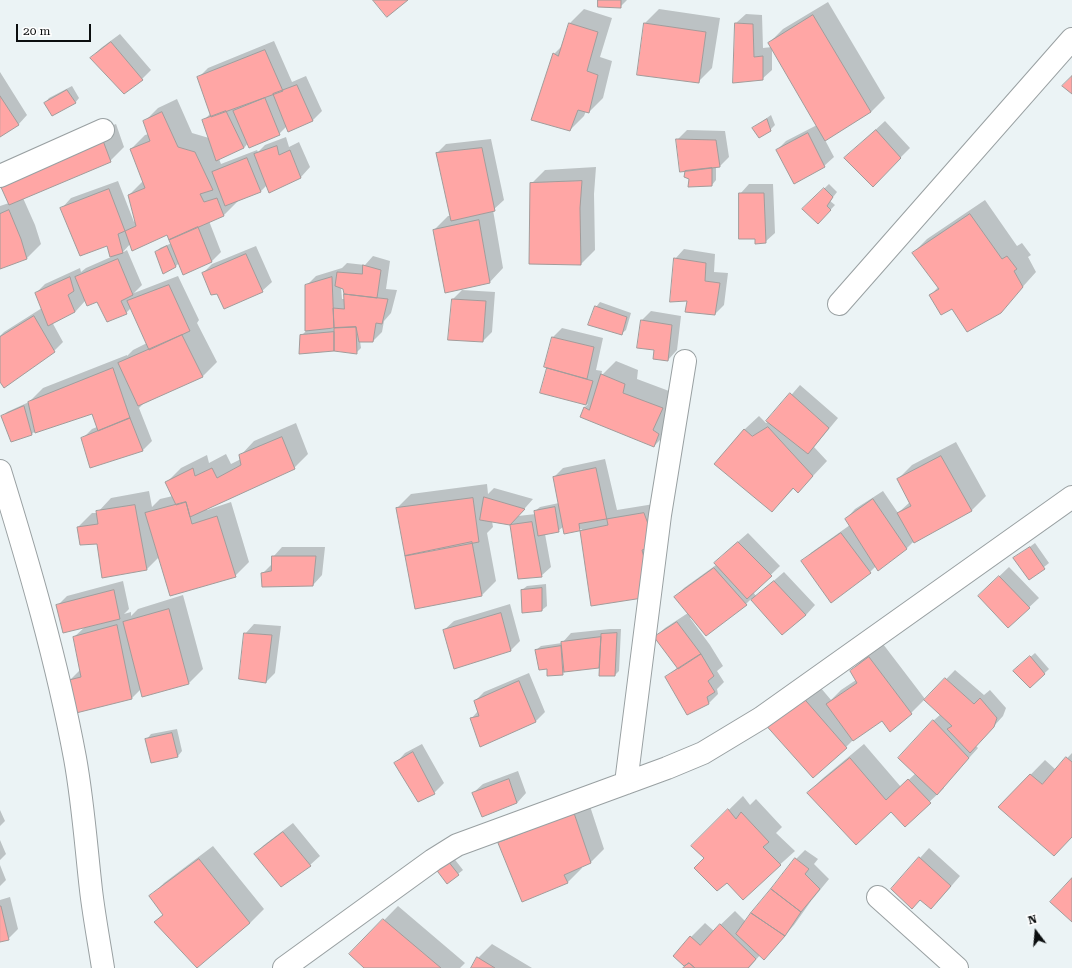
<!DOCTYPE html>
<style>
body{margin:0}
#map{position:relative;width:1072px;height:968px;overflow:hidden;background:#ebf3f5;font-family:"Roboto Serif",serif}
canvas{display:block}
.north{position:absolute;left:1016px;top:912px;width:40px;height:40px;-webkit-text-stroke:3px #fff;paint-order:stroke;rotate:344deg;font-size:11px;font-weight:700;line-height:16px;text-align:center;color:#0b0e0f}
.north::after{content:'';display:block;margin:auto;width:14px;height:18px;background:#0b0e0f;clip-path:polygon(50% 0,100% 100%,50% 72%,0 100%)}
.scale{position:absolute;left:16px;top:24px;width:75px;height:18px;box-sizing:border-box;border:2px solid #0b0e0f;border-top:0;padding-left:5px;font-size:12px;line-height:14px;white-space:nowrap;color:#0b0e0f;-webkit-text-stroke:3px #fff;paint-order:stroke}
</style>
<div id="map">
<canvas width="1072" height="968"></canvas>
<div class="north">N</div>
<div class="scale">20 m</div>
</div>
<script>
const ctx = document.querySelector('canvas').getContext('2d');
ctx.lineJoin = 'round';
function paint(path, color) {
  ctx.fillStyle = color;
  ctx.fill(path, 'evenodd');
}
function strokePath(path, color, width, dash) {
  ctx.strokeStyle = color;
  ctx.lineWidth = width;
  ctx.lineCap = dash ? 'butt' : 'round';
  ctx.setLineDash(dash || []);
  ctx.stroke(path);
}
paint(new Path2D(`
 M599,0H627L620,7Z
 M828,2L885,98L871,112L825,140L834,157L824,166L777,150L786,141L817,125L769,43L783,29Z
 M584,9L612,18L600,57L612,61L603,98L589,112L586,111L584,116L570,130L554,54L563,45L570,23Z
 M659,9L720,18L712,68L698,82L645,23Z
 M746,14L762,15L763,48L772,47V70L762,79L736,23Z
 M120,34L151,70L142,79L91,58L101,48Z
 M274,41L292,82L306,76L322,111L312,121L287,126L279,134L248,143L244,148L219,159L221,164L257,150L258,152L265,145L286,137L289,147L299,142L310,167L301,177L269,192L267,185L261,191L237,200L238,201L224,215L209,221L221,252L211,262L179,263L176,266L164,272L156,253L160,248L172,243L168,233L131,243L122,253L127,250L142,285L134,293L178,276L199,320L197,323L217,362L203,376L144,403L139,408L152,441L143,450L82,439L92,429L97,427L92,413L35,431L32,434L3,417L7,412L29,402L43,388L127,355V356L133,350L147,343L131,308L126,313L98,301H85L75,312L52,322L63,342L54,351L0,380V336L4,332L42,308L36,293L45,284L80,268L81,272L86,268L111,257L108,245L62,208L71,198L118,181L134,222L135,221L129,195L143,181L131,149L145,135L149,134L144,122L158,108L177,99L192,133L209,138L203,121L211,113L198,78L208,68Z
 M0,72L27,115L18,125L0,135Z
 M72,86L79,98L75,103H45L49,98Z
 M771,115L775,125L770,130L753,128Z
 M885,121L910,148L873,185L845,158Z
 M116,124L124,147L110,161L23,198L35,225L41,244L27,258L0,268V206L9,203L13,167Z
 M687,130L725,131L729,157L719,167H716V180L712,185L690,178L686,170L677,140Z
 M491,139L504,200L493,210L503,268L489,283L434,230L448,216H451L437,153L446,144Z
 M596,167L594,194L595,250L581,264L531,184L545,170Z
 M749,184H773L775,233L765,242L756,238L740,194Z
 M829,184L837,192L830,201L835,205L818,223L803,209Z
 M985,200L1017,246L1022,243L1031,255L1028,257L1036,272L1000,312L953,307L931,295L938,287L913,253L927,239Z
 M256,246L272,282L262,291L217,292L203,273L212,264Z
 M684,249L715,254L714,272L728,273L724,305L715,314L688,300L675,259Z
 M373,256L390,261L386,289L397,290L391,313L384,321L382,332L373,341H360L361,348L356,353L301,336L306,331V286L316,276L342,268L347,263L365,265ZM341,287L344,288V299H342ZM328,327H335V329H328Z
 M462,290L495,292L492,332L483,341L453,299Z
 M600,302L631,313L626,330L621,334L596,307Z
 M651,311L681,316L677,350L668,360L655,349L638,347L642,320Z
 M562,328L603,338L596,370L602,371L601,376L616,361L638,370L637,379L677,394L668,432L654,446L584,408L588,404L542,393L548,367L553,337Z
 M800,385L838,418L814,447L827,461L798,492L794,488L772,511L715,464L745,429L759,416L766,423L768,422Z
 M296,423L308,454L294,468L206,509L207,510L231,502L249,562L235,576L159,557L147,569L103,577L98,542L78,527L92,513H97L111,498L149,491L152,507L160,499L173,496L167,482L181,468L207,455L209,463L226,454L231,464L241,459L240,456L254,441Z
 M956,442L986,496L972,510L914,541L907,548L878,569L876,566L870,572L802,562L812,552L850,525L846,519L855,509L883,491L898,513L910,502L898,479L912,465Z
 M605,459L617,510L654,504L658,586L581,529L564,526L558,531L545,534L551,567L541,576L518,578L511,524L492,521L493,527L487,533L496,581L482,595L397,508L411,494L487,484L488,494L494,488L533,499L518,516L536,514L535,511L540,507L559,503L554,477L563,468Z
 M748,533L780,566L753,592L756,596L784,572L815,605L806,615L782,633L751,599L746,604L690,618L710,645L723,666L717,671L724,682L717,689L718,694L709,703L667,677L678,667L655,637L665,628L688,613L675,597L684,588L716,565L724,554Z
 M1035,543L1049,563L1029,579L1015,558Z
 M282,547H325L322,575L313,585L262,574L272,564L273,557Z
 M1009,567L1039,598L1008,627L988,587Z
 M123,581L129,609L124,614L131,612V616L138,609L183,595L203,669L189,683L141,689L131,699L70,680L80,670L74,637L85,627L58,605L67,596Z
 M546,584L547,606L542,610L522,590L527,586Z
 M510,604L520,641L511,650L454,668L444,630L454,621Z
 M254,624L281,626L275,673L266,682L245,634Z
 M610,629H621L619,671L615,675L600,666L599,667L566,671L562,674L548,668L536,650L541,646L562,643L571,633Z
 M883,644L925,699L911,713L882,720L855,738L846,747L779,708L815,681L831,700L841,690L856,680L851,671L865,657Z
 M1035,653L1049,669L1030,687L1019,667Z
 M955,670L984,695L990,690L1006,708L1003,716L976,746L978,748L943,787L944,788L905,825L891,811L808,793L822,779L864,744L901,787L916,773L933,721L941,714L926,700Z
 M529,673L545,712L536,721L471,719L478,711L475,701L484,692Z
 M177,729L182,751L178,756L147,739L151,734Z
 M422,744L444,783L434,793L396,763L405,753Z
 M1072,753V836L999,807L1045,760L1056,770Z
 M518,771L526,793L517,803L473,793L483,784Z
 M743,796L750,805L756,799L782,827L776,833L795,851L743,898L692,846Z
 M588,800L604,849L590,863L581,866L582,868L568,882L522,901L500,844L514,830Z
 M0,810L5,821L0,826Z
 M293,823L320,856L310,865L255,854L264,845Z
 M0,840L6,854L0,860Z
 M213,846L264,909L250,923L197,967L156,922L163,914L150,897L164,883Z
 M929,848L960,876L940,899L920,858Z
 M805,850L818,859L814,864L829,879L811,901L794,925L773,949L760,955L749,968H685L693,960L691,937L705,923L714,931L735,911L746,922L796,859Z
 M449,852L463,870L447,883Z
 M0,865L6,880L0,886Z
 M10,897L18,929L8,939L0,940V900Z
 M398,906L465,963L460,968H366L351,954Z
 M492,944L532,968H472L478,958Z`), '#0003');
const building = new Path2D(`
 M373,0H408L387,17Z
 M598,0H621V8L598,7Z
 M813,15L871,112L825,141L768,43Z
 M569,23L598,32L587,71L598,75L589,113L578,110L570,131L531,120L553,53L558,56Z
 M644,23L706,32L699,83L637,75Z
 M735,23L753,24L754,57L763,56V80L733,83Z
 M111,42L143,80L124,94L90,58Z
 M265,50L283,91L211,117L197,77Z
 M1072,76V94L1062,86Z
 M297,85L313,121L288,132L273,94Z
 M67,90L76,103L52,116L44,103Z
 M0,96L19,125L0,137Z
 M265,98L280,135L249,148L233,111Z
 M226,111L244,148L216,161L202,120Z
 M162,112L178,147L195,152L213,190L200,194L204,202L217,198L224,216L169,240L167,235L132,251L125,231L136,226L128,195L145,188L130,149L150,141L143,121Z
 M767,119L771,131L759,138L752,128Z
 M876,130L901,158L873,187L844,158Z
 M808,133L825,167L794,184L776,150Z
 M102,138L111,162L9,205L0,185Z
 M676,139L716,140L720,167L680,172Z
 M277,146L279,155L290,150L301,178L269,193L254,154Z
 M482,148L495,211L451,221L436,153Z
 M247,158L261,192L225,206L212,172Z
 M712,168V186L688,187L689,179L684,177L685,171Z
 M582,181L580,208L581,265L529,264L530,183Z
 M824,188L833,197L827,206L831,210L818,224L802,209Z
 M109,189L125,231L118,234L123,253L110,257L107,246L80,256L60,208Z
 M739,193H764L766,243L755,244V239H739Z
 M9,210L21,239L27,259L0,269V214Z
 M970,214L1002,259L1007,256L1017,269L1014,271L1023,287L1001,313L967,332L952,309L941,315L929,295L939,289L912,253Z
 M479,220L490,283L445,293L433,230Z
 M198,227L212,262L183,275L169,240Z
 M167,246L176,267L163,274L155,252Z
 M246,254L263,292L224,309L217,294L211,295L202,273Z
 M674,258L706,263L705,281L720,283L715,315L685,312L687,301L670,302Z
 M118,259L133,295L121,301L127,314L107,322L97,302L87,306L75,277Z
 M363,265L381,270L377,298L344,294L343,289L335,286L337,272L362,274Z
 M70,277L74,291L68,295L75,312L48,326L35,293Z
 M332,277L334,328L305,331V285Z
 M169,285L190,331L149,350L127,301Z
 M344,294L388,299L382,324L376,323L373,342H359L356,327L334,328L333,308L344,309Z
 M452,299L486,301L483,342L448,340Z
 M595,306L627,317L622,335L588,325Z
 M34,316L55,352L4,388L0,382V337Z
 M641,320L672,325L668,361L653,359L654,350L637,348Z
 M356,327L357,354L334,351V328Z
 M334,332V351L299,354L300,335Z
 M182,335L203,377L138,406L118,363Z
 M552,337L594,347L587,379L544,367Z
 M113,368L130,418L98,431L92,414L35,433L28,402Z
 M547,368L593,381L586,405L540,393Z
 M601,374L625,384L623,393L663,408L653,430L659,434L654,447L580,417L584,407L589,410Z
 M790,393L829,428L808,454L766,421Z
 M24,406L32,435L11,442L1,416Z
 M130,418L143,451L90,468L81,438Z
 M768,427L813,476L798,493L793,488L772,512L714,464L744,429L752,436Z
 M282,437L295,469L190,517L186,502L176,505L165,482L193,468L195,476L212,468L217,478L241,465L239,455Z
 M941,456L972,511L914,543L897,513L911,506L897,479Z
 M596,468L608,525L564,534L553,477Z
 M484,497L525,509L510,525L480,520Z
 M473,498L479,542L405,556L396,508Z
 M873,499L907,549L878,571L845,519Z
 M186,502L192,524L217,516L236,577L170,596L145,513Z
 M135,505L147,570L102,578L97,544L80,545L77,527L98,524L96,511Z
 M555,507L559,532L538,536L534,511Z
 M644,513L656,545L642,550L647,569L649,597L591,606L579,524Z
 M532,522L542,577L518,579L510,525Z
 M841,533L871,573L831,603L801,561Z
 M472,542L482,596L415,609L405,556Z
 M738,542L772,576L747,599L714,563Z
 M1030,547L1045,569L1029,580L1013,558Z
 M272,556H316L313,586L262,587L261,573L271,571Z
 M714,568L747,605L706,636L674,597Z
 M999,576L1030,608L1008,628L978,596Z
 M774,581L806,615L782,635L751,600Z
 M542,588V611L522,613L521,590Z
 M114,590L120,619L63,633L56,605Z
 M169,609L189,684L142,697L123,622Z
 M501,613L511,651L454,669L443,630Z
 M677,622L701,654L678,669L654,637Z
 M117,625L132,699L76,713L69,680L81,677L73,637Z
 M244,633L272,635L266,683L239,679Z
 M617,633L615,676H599L601,634Z
 M601,637L599,668L564,672L561,642Z
 M561,646L563,675L547,676V669L539,670L535,650Z
 M701,654L714,676L708,681L715,692L707,697L709,704L687,715L665,677Z
 M1030,656L1045,674L1030,688L1013,671Z
 M869,657L912,714L890,732L882,721L853,741L826,704L857,683L850,671Z
 M945,678L974,704L980,698L997,718L994,727L970,753L947,729L952,726L924,700Z
 M519,681L536,722L480,747L470,718L479,716L474,701Z
 M800,694L847,748L813,778L763,722Z
 M933,720L969,758L937,795L898,758Z
 M172,733L178,757L151,763L145,739Z
 M413,752L435,794L418,802L394,763Z
 M1066,757L1072,762V837L1054,856L998,807L1030,774L1042,784Z
 M850,758L886,800L908,779L931,803L905,827L891,812L856,845L807,793Z
 M509,779L517,803L482,817L472,793Z
 M728,809L736,819L741,812L769,842L763,847L781,865L743,900L727,883L717,891L694,868L704,858L691,846Z
 M574,813L591,863L564,875L568,883L522,902L498,843Z
 M283,832L311,866L281,887L254,854Z
 M444,856L459,875L447,884L432,864Z
 M919,857L951,886L931,909L920,900L912,909L891,889Z
 M795,858L809,869L805,874L820,889L801,912L771,889Z
 M199,859L250,923L197,968L154,922L163,915L149,896Z
 M1072,878V922L1050,902Z
 M771,889L801,912L785,936L751,913Z
 M0,906H1L9,940L0,942Z
 M751,913L785,936L764,960L736,934Z
 M383,919L441,968H364L349,954Z
 M720,924L756,959L748,968H695L689,963L684,966L673,956L690,936L700,945Z
 M477,957L495,968H471Z
 M689,963L695,968H683Z`);
paint(building, '#ffa6a5');
strokePath(building, '#a29b9a', 1);
const street = new Path2D(`
 M0,176L103,130
 M839,304L1072,39
 M626,783L660,515L685,361
 M878,897L957,968
 M284,968L433,860L457,845L667,768L703,753L761,718L1072,497`);
const secondary = new Path2D(`
 M0,471C29,565 57,661 75,758C83,802 86,846 91,890C94,916 99,942 103,968`);
strokePath(street, '#99a0a2', 24);
strokePath(secondary, '#99a0a2', 24);
strokePath(street, '#fff', 22);
strokePath(secondary, '#fff', 22);
</script>
